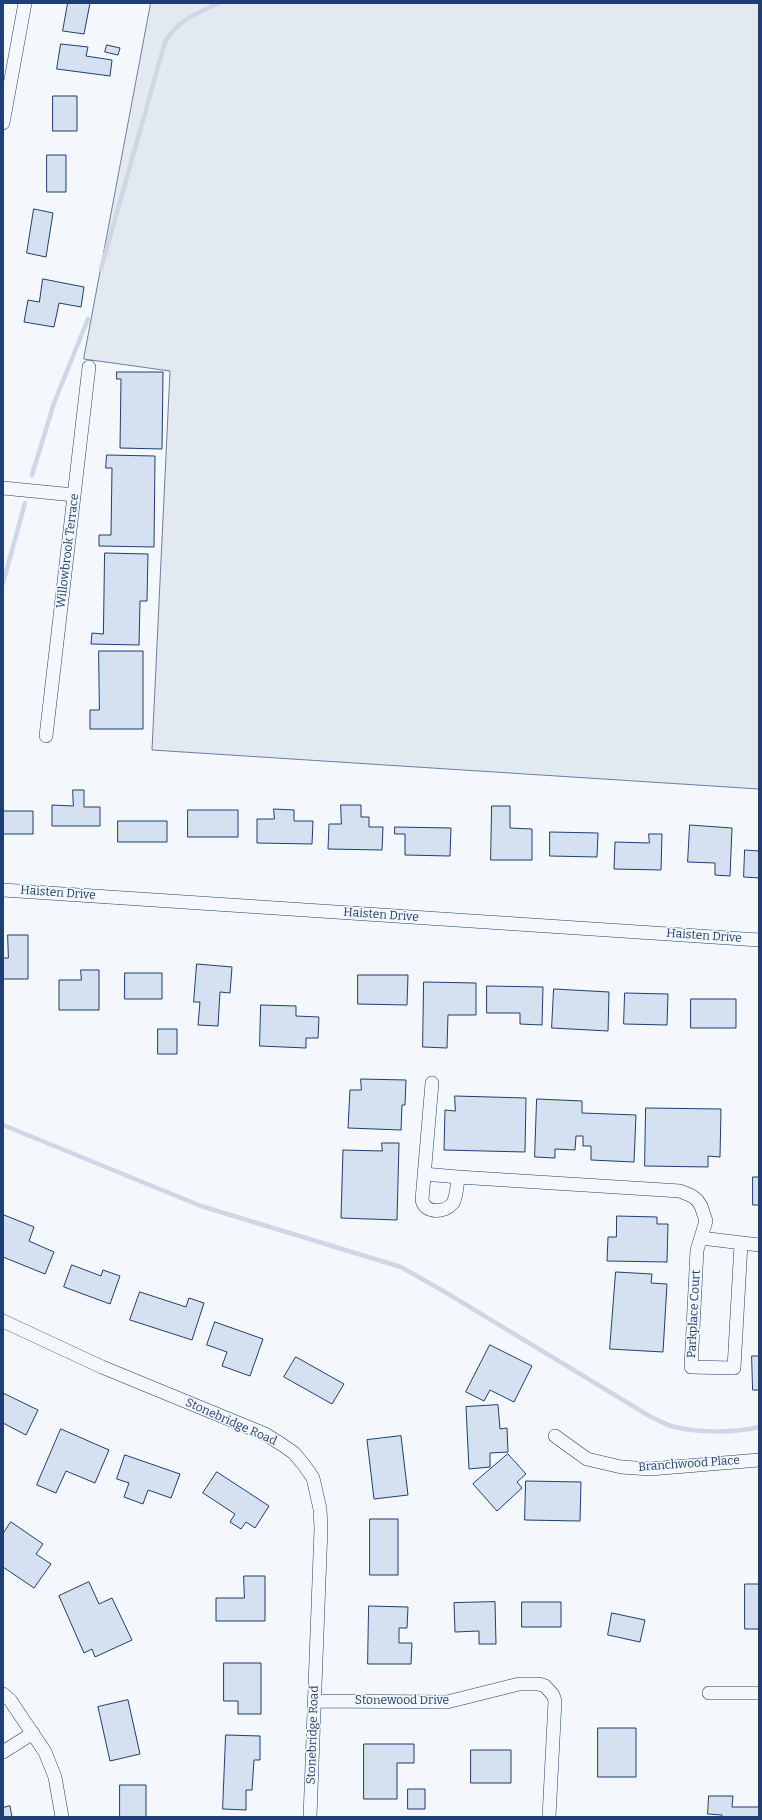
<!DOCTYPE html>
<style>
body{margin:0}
#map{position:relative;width:762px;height:1820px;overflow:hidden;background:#f4f7fb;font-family:Bitter,serif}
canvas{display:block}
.frame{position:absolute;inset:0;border:4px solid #1d3f73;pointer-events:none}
</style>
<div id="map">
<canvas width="762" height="1820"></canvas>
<div class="frame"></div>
</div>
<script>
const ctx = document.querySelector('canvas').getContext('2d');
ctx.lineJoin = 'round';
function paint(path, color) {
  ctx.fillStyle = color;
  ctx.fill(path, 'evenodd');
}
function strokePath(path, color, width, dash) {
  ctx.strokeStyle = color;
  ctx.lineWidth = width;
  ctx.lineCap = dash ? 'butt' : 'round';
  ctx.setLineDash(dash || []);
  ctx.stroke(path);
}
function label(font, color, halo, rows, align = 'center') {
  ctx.font = font + ' Bitter,serif';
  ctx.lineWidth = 3;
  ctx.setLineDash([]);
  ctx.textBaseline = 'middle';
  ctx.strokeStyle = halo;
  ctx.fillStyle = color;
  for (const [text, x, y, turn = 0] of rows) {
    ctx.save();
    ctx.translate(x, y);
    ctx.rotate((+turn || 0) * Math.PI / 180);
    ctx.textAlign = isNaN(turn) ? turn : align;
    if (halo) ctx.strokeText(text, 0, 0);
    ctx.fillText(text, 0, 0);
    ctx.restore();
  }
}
const green = new Path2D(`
 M151,3H759V789L152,750L170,371L84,359Z`);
paint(green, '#e3e9f0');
strokePath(green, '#687fa3', 1);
strokePath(new Path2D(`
 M101,269L165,42C176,21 198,13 219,3
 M32,475L54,403L88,319
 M3,583L25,503
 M3,1125L201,1206L401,1267L445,1292L651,1417C658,1420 665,1424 671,1426C697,1433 733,1433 759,1427`), '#cfd7e4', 4.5);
const building = new Path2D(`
 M68,3H90L84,34L63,31Z
 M61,44L88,47L86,56L112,60L110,76L57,69Z
 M107,45L120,48L118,55L105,52Z
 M53,96H77V131H53Z
 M47,155H66V192H47Z
 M34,209L53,213L46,257L27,253Z
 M43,279L84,287L81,307L59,303L54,327L24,322L28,300L39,302Z
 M117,372H163L162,449L120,448L121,379H117Z
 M107,455L155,456L154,547L99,546V535H111L112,468H106Z
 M105,553L148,554L147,601H140L139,645L91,644L92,633L103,634Z
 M99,651H143V729H90V710H99Z
 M73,790H84V807H100V826H52V805L73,806Z
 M341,805H361V817H369V827H383L382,850L328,849L329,824H341Z
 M492,806H510V828L532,829V860H491Z
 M274,809L294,810V821H313L312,844L257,843V819H274Z
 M188,810H238V837H188Z
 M3,811H33V834H3Z
 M118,821H167V842H118Z
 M690,825L732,828L730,876L715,875V863L688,862Z
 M395,827L451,828L450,856L405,855V834H395Z
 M550,832L598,833L597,857L550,856Z
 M649,834H662L661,870L614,869L615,842L649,843Z
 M745,850L759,851V878L744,877Z
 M8,935H28V979H3V958H8Z
 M197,964L232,967L230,993L220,992L218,1026L198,1025L200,1002H194Z
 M81,970H99V1010H59V980H81Z
 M125,973H162V999H125Z
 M358,975H408L407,1005L358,1004Z
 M424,982L476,983V1015H448L447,1048L423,1047Z
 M487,986L543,987L542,1025L520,1024V1013H487Z
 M554,989L609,992L608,1031L552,1028Z
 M625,993L668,994L667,1025L624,1024Z
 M691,999H736V1028H691Z
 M261,1005L296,1006V1016L319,1017L318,1038H306V1048L260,1046Z
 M158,1029H177V1054H158Z
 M361,1079L406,1080L405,1105H402L401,1130L348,1128L350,1090H361Z
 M455,1096L526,1098L525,1152L444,1150L445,1110L455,1111Z
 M537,1099L582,1101V1113L636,1115L634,1162L591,1160V1146H583V1136H576L575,1150L555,1149V1158L535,1157Z
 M646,1108L721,1109L720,1157L708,1156V1167L645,1166Z
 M382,1143H399L397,1220L341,1218L343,1150L382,1151Z
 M753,1177H759V1205H753Z
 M4,1215L34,1227L29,1241L54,1252L45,1274L3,1257Z
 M617,1216L657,1217V1224H668L667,1262L607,1261L608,1237H616Z
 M72,1265L101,1276L103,1270L120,1276L110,1304L64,1287Z
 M616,1272L652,1274L651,1283L667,1284L663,1352L610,1349Z
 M140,1292L186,1307L189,1298L204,1303L192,1340L130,1320Z
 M215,1322L263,1339L250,1376L222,1366L227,1352L207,1345Z
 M490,1345L532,1366L514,1402L490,1390L484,1401L466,1392Z
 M752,1356H759V1390H753Z
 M296,1357L344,1384L332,1404L284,1377Z
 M3,1393L38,1410L26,1435L3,1423Z
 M498,1405L500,1429L507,1428L508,1452L490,1453V1467L469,1469L466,1407Z
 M61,1429L109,1450L95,1483L66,1471L56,1493L37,1485Z
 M401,1436L408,1495L374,1499L367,1440Z
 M508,1454L526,1474L517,1482L522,1488L497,1511L473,1484Z
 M125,1455L180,1474L171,1498L148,1490L143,1504L124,1497L129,1483L117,1479Z
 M217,1472L269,1506L255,1528L246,1522L241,1529L230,1522L235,1514L203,1493Z
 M526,1481L581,1482L580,1521L525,1520Z
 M370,1519H398V1575H370Z
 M11,1522L43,1544L36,1554L51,1564L34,1588L3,1567V1534Z
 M244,1576H265V1621H216V1598H244Z
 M89,1582L99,1604L112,1598L132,1640L95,1657L92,1649L84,1653L59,1596Z
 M745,1584H759V1629H745Z
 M495,1602L496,1644H479V1631L455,1632L454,1603Z
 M522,1602H561V1627H522Z
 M369,1606L408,1607L407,1628H399V1643H412L411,1664H368Z
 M612,1613L645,1620L640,1642L608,1635Z
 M224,1663H261V1714H238V1701H224Z
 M128,1700L140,1754L110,1761L98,1707Z
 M598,1728H636V1777H598Z
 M226,1735L260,1736V1760H254L252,1790H246V1810L223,1809Z
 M364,1744H414V1763H397V1799H364Z
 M471,1750H511V1783H471Z
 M120,1785H146V1817H120Z
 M408,1789H425V1809H408Z
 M709,1796H733L732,1807H759V1817H722V1815L708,1814Z
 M10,1806L12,1817H3V1808Z`);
paint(building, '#d5e0f0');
strokePath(building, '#1d3f73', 1);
const minor = new Path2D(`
 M3,123L25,3
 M3,488L74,495
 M46,736L89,367
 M3,890L759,940
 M432,1083L422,1200C425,1214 445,1213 453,1203C457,1195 457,1186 458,1177
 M424,1174L458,1177L680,1191L692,1196L697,1200L701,1206L706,1221L697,1250L691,1367L734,1368L741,1244
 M701,1238L759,1245
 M3,1321L102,1367L265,1434L281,1444L294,1453L304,1465L313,1478L320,1509L321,1528L310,1817
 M555,1436L587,1459L621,1467L650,1469L759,1460
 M709,1693H759
 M3,1694L10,1700L45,1752L55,1777L62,1817
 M315,1701L447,1702L519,1684H539L545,1686L553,1695L555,1701L549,1817
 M3,1752L33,1733`);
strokePath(minor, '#1d3f73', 14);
strokePath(minor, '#f4f7fb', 13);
label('12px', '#1d3f73', '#f4f7fb', [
 ["Willowbrook Terrace",68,551,-83],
 ["Haisten Drive",58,893,4],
 ["Haisten Drive",381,915,4],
 ["Haisten Drive",704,936,4],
 ["Parkplace Court",694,1314,-87],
 ["Stonebridge Road",231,1422,24],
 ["Branchwood Place",689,1464,-4],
 ["Stonewood Drive",402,1701],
 ["Stonebridge Road",313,1735,-88]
]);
</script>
